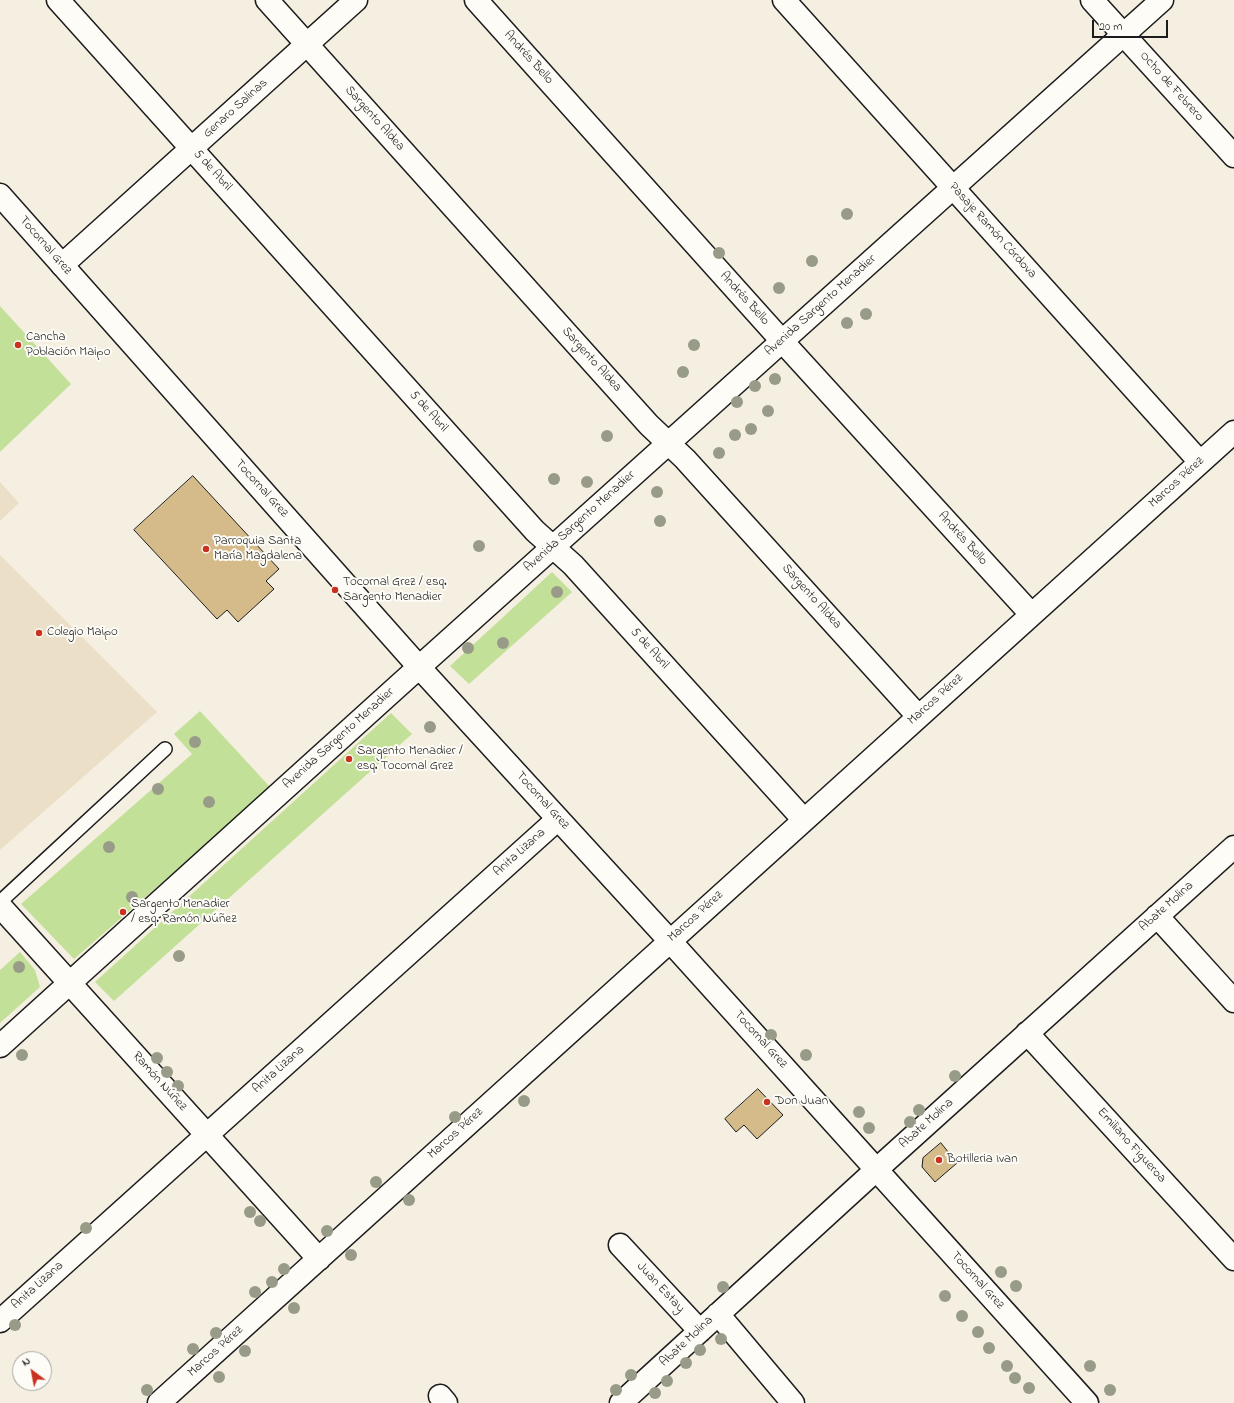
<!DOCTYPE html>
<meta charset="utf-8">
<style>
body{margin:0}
#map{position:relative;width:1234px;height:1403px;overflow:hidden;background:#f5efe1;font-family:"Indie Flower",sans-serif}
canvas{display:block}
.north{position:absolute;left:12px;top:1351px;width:40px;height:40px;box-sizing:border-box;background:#fdfcf7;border:1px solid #a3a29f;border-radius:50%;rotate:328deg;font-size:11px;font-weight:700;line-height:16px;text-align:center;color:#1c1c1c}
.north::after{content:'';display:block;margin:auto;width:14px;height:18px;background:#c8321e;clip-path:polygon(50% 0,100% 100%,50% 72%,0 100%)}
.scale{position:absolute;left:1092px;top:20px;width:76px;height:18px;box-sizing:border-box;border:2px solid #1c1c1c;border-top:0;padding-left:5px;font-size:12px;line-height:14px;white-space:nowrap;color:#1c1c1c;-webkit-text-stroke:3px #fdfcf7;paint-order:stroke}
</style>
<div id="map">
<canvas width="1234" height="1403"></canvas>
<div class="north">N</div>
<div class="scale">20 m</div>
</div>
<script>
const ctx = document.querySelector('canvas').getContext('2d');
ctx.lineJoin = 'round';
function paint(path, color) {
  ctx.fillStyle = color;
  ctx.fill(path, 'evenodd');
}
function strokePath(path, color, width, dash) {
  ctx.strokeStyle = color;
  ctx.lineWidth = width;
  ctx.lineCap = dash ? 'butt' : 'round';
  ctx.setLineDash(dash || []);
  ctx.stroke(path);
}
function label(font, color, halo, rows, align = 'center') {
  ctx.font = font + ' "Indie Flower",sans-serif';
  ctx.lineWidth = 4;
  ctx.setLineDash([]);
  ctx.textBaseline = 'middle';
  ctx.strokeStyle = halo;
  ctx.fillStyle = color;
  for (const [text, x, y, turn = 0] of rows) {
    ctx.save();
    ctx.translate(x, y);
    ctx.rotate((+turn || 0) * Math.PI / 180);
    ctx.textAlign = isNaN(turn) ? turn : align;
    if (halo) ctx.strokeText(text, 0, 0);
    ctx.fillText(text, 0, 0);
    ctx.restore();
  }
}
paint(new Path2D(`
 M0,482L19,503L0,521Z
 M0,555L157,712L0,850Z`), '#ebdfc7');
paint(new Path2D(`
 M0,306L71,384L0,452Z
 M552,572L572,592L469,684L450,666Z
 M200,711L271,788L74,959L21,904L192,754L174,734Z
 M391,713L412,734L114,1001L95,982Z
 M20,952L35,970L40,987L0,1023V970Z`), '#c3e098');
const building = new Path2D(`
 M193,476L279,569L266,581L274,589L238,622L227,610L217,619L134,530Z
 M758,1089L783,1115L757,1139L744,1125L736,1132L725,1119Z
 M941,1143L957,1163L935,1182L922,1167L923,1158Z`);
paint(building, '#d5ba8a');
strokePath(building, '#1c1c1c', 1);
const service = new Path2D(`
 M0,902L165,749`);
const minor = new Path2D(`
 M58,0L535,531L573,565L804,820
 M267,0L649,425L685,459L918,716
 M476,0L782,341L1031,614
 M784,0L1200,462
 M1092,0L1234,156
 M62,265L356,0
 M0,906L319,1259
 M1157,916L1234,1001
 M1027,1033L1234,1259
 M620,1245L700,1331
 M718,1314L793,1403
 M0,1321L558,819
 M440,1396L446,1403
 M159,1403L1234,432
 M621,1403L876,1170L1234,847`);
const tertiary = new Path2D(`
 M0,195L419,667L670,941L1087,1403`);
const secondary = new Path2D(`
 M0,1046L397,687L1162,0`);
strokePath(service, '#1c1c1c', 16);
strokePath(minor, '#1c1c1c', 25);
strokePath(tertiary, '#1c1c1c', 25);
strokePath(secondary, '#1c1c1c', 25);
strokePath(service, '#fdfcf7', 13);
strokePath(minor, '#fdfcf7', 22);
strokePath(tertiary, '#fdfcf7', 22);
strokePath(secondary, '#fdfcf7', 22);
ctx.fillStyle = '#999b89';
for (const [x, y] of [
 [847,214],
 [719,253],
 [812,261],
 [779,288],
 [866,314],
 [847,323],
 [694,345],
 [683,372],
 [775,379],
 [755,386],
 [737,402],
 [768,411],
 [751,429],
 [735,435],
 [607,436],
 [719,453],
 [554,479],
 [587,482],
 [657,492],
 [660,521],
 [479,546],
 [557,592],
 [503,643],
 [468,648],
 [430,727],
 [195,742],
 [158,789],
 [209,802],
 [109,847],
 [132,897],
 [179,956],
 [19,967],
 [771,1035],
 [22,1055],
 [806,1055],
 [157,1058],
 [167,1072],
 [955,1076],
 [178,1086],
 [524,1101],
 [919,1110],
 [859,1112],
 [455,1117],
 [910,1122],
 [869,1128],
 [376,1182],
 [409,1200],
 [250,1212],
 [260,1221],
 [86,1228],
 [327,1231],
 [351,1255],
 [284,1269],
 [1001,1272],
 [272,1282],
 [1016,1286],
 [723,1287],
 [255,1292],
 [945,1296],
 [294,1308],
 [962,1316],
 [15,1325],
 [978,1332],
 [216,1333],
 [721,1339],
 [989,1348],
 [193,1349],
 [700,1350],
 [245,1351],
 [686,1363],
 [1007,1366],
 [1090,1366],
 [631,1375],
 [219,1377],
 [1015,1378],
 [667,1381],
 [1029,1388],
 [147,1390],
 [616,1390],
 [1110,1390],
 [655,1393]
]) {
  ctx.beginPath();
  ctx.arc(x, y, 6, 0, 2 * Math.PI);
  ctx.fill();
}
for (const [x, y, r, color] of [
 [18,345,4,"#c8321e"],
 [206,549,4,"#c8321e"],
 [335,590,4,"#c8321e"],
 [39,633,4,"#c8321e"],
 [349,759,4,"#c8321e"],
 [123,912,4,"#c8321e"],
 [767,1102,4,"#c8321e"],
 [939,1160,4,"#c8321e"]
]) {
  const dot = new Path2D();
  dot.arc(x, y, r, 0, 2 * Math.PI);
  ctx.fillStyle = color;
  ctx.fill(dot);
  strokePath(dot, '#fdfcf7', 1.5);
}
label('13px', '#1c1c1c', '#fdfcf7', [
 ["Andrés Bello",528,58,48],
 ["Ocho de Febrero",1171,87,48],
 ["Genaro Salinas",236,109,-42],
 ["Sargento Aldea",374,119,48],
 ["5 de Abril",212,171,48],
 ["Pasaje Ramón Córdova",992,231,48],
 ["Tocornal Grez",45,246,49],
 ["Andrés Bello",744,299,48],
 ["Avenida Sargento Menadier",821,306,-42],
 ["Sargento Aldea",591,360,48],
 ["5 de Abril",428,412,48],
 ["Marcos Pérez",1177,483,-42],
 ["Tocornal Grez",261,489,48],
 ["Avenida Sargento Menadier",580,522,-42],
 ["Andrés Bello",962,539,48],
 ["Sargento Aldea",811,597,48],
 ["5 de Abril",649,649,48],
 ["Marcos Pérez",936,700,-42],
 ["Avenida Sargento Menadier",339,739,-42],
 ["Tocornal Grez",542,801,48],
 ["Anita Lizana",520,853,-42],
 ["Abate Molina",1167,907,-42],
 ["Marcos Pérez",696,917,-42],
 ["Tocornal Grez",760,1040,48],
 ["Anita Lizana",279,1070,-42],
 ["Ramón Núñez",159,1082,48],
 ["Abate Molina",927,1124,-42],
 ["Marcos Pérez",456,1134,-42],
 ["Emiliano Figueroa",1131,1146,48],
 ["Tocornal Grez",977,1281,48],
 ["Anita Lizana",38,1286,-42],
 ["Juan Estay",660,1288,47],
 ["Abate Molina",687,1342,-43],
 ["Marcos Pérez",216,1352,-42]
]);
label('13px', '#1c1c1c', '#fdfcf7', [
 ["Cancha",26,338],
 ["Población Maipo",26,353],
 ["Parroquia Santa",214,542],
 ["María Magdalena",214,557],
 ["Tocornal Grez / esq.",343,583],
 ["Sargento Menadier",343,598],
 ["Colegio Maipo",47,633],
 ["Sargento Menadier /",357,752],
 ["esq. Tocornal Grez",357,767],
 ["Sargento Menadier",131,905],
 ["/ esq. Ramón Núñez",131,920],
 ["Don Juan",775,1102],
 ["Botilleria Ivan",947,1160]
], 'left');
</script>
